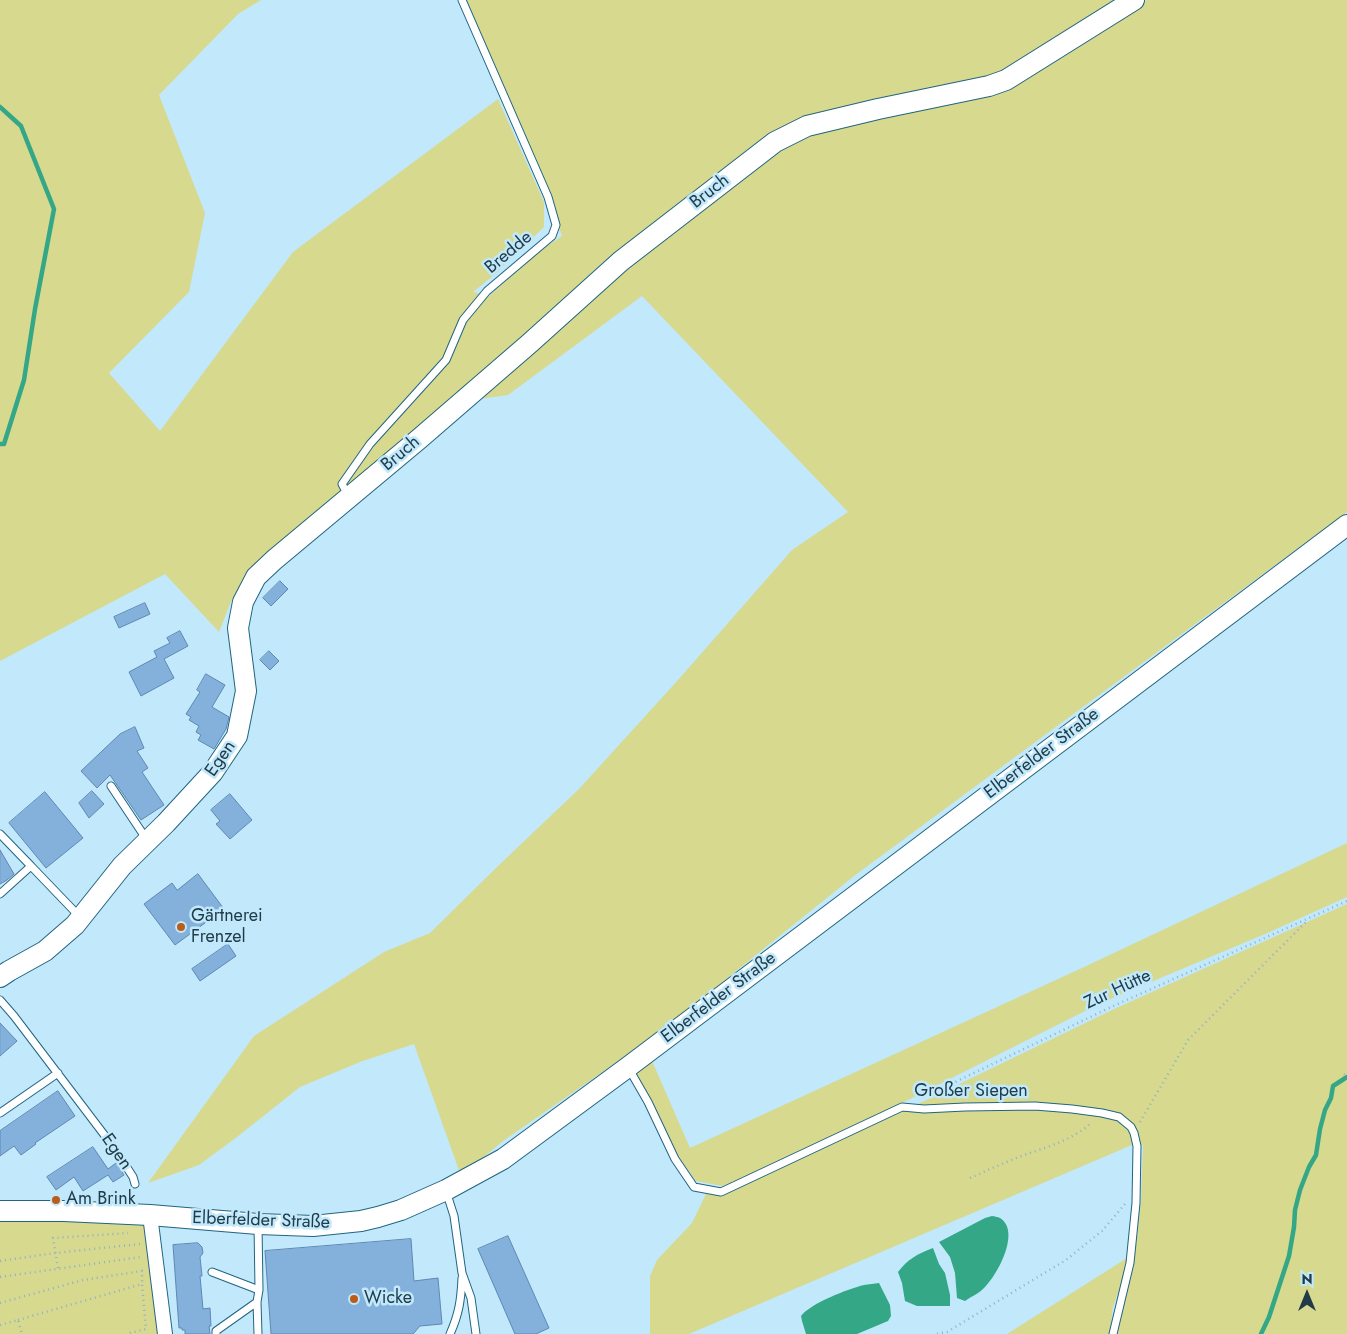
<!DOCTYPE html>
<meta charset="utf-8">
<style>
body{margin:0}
#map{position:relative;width:1347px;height:1334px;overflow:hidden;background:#c1e8fb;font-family:Jost,sans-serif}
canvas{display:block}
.north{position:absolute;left:1282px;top:1269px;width:50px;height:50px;-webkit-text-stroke:4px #c1e8fb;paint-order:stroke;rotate:0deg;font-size:14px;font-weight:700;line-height:20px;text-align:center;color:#213c49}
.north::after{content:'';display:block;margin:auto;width:18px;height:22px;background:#213c49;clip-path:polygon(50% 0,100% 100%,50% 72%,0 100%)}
</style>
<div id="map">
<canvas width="1347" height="1334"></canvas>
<div class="north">N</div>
</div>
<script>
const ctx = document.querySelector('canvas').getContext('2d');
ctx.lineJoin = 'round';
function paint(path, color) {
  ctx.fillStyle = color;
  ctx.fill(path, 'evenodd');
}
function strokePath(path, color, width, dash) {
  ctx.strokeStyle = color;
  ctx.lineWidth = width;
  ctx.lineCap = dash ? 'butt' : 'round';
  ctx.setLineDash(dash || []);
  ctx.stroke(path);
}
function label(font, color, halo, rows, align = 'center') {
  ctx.font = font + ' Jost,sans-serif';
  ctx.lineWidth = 5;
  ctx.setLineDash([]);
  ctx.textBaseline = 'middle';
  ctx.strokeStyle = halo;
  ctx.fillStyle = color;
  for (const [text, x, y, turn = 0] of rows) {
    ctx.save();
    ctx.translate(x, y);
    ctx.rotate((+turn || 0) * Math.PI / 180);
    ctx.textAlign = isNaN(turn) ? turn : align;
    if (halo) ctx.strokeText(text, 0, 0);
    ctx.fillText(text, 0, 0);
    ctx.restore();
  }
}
paint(new Path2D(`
 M0,0H261L238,14L159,95L205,213L189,292L109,373L160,431L293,252L498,99L544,202V227L494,275L473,292L489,296L538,252L562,236L537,165L483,41L467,0H1120L993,78L808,117L768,134L597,268L516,342L265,562L232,599L219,632L165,574L0,661Z
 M1147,0H1347V512L854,876L663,1030L503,1141L461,1176L414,1044L360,1062L300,1087L237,1137L199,1165L148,1183L254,1036L384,952L430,933L498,866L579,789L678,680L792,550L848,512L642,296L508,395L479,399L664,234L800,134L998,88Z
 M1347,843V897L1265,934L1101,1003L878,1115L742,1179L722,1186L696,1181L678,1156L650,1098L632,1067L649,1054L690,1148L1082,968Z
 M1347,904V1334H1116L1134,1264L1141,1200L1143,1145H1132L689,1334H650V1276L657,1260L692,1223L706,1194L724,1192L746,1184L916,1105L1112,1010Z
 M29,1218L145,1222L160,1334H0V1220Z
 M1127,1258L1122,1282L1113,1307L1110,1334H1007Z`), '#d7d98f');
paint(new Path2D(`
 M992,1216C992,1216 999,1217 1000,1218C1021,1231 998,1274 985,1287C980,1293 972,1296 965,1301L957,1298L955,1273L950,1257L939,1242L985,1218Z
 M933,1248L939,1264L945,1273L950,1295V1306H917L905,1301L902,1283L898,1272C908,1259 917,1254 933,1248Z
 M879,1283L890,1305L891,1316L888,1321L857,1334H806L802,1321L801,1316C811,1303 848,1289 864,1285C869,1284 874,1284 879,1283Z`), '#34a786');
strokePath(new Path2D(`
 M0,107L21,126L54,209L35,309L24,380L4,444H0
 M1261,1334L1269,1317L1289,1256L1294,1227L1295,1210L1300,1190L1309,1167L1316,1155L1320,1129L1325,1110L1331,1098L1333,1086L1347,1077`), '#34a786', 4.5);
const building = new Path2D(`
 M280,581L288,589L271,606L263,598Z
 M145,603L150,614L119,628L114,617Z
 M180,631L188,646L164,659L174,678L141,696L129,672L157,657L154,651L170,643L167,638Z
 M269,651L279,661L270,670L260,660Z
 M206,674L225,685L212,707L229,717L226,729L214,749L198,740L201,735L196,732L199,726L189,720L191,717L186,714L200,692L197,690Z
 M135,727L144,748L137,751L148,768L142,772L164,805L141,820L110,775L97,788L81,771L120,734Z
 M92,791L104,804L89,818L79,803Z
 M45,792L83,838L46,868L9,823Z
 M230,794L252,820L230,839L216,824L220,821L211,810Z
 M0,850L14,874L7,880L0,884Z
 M198,874L224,909L175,945L144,904L172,883L177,890Z
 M228,944L236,956L200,981L192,969Z
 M0,1023L17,1041L0,1056Z
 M58,1091L75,1116L35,1143L36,1144L21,1155L14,1146L0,1156V1131Z
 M93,1147L108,1169L116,1163L124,1175L113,1182L108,1175L83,1191L74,1177L56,1190L47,1177Z
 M508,1236L549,1328L536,1334H515L478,1249Z
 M411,1239L414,1281L438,1278L442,1324L420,1326L413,1334H271L265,1251Z
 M198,1243L202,1247L203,1253L200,1257L202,1276H200L203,1309L210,1308L211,1326H209L210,1334H185V1330H182V1328H179L173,1245Z`);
paint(building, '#84b0dc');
strokePath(building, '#5e88b3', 1);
const lane = new Path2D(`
 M348,495L342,484L370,444L446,360L463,320L487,291L552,236L556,225L548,197L462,0
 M111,786L147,840
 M0,834L31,866
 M0,894L31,866L79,916
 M0,1000L14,1016L115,1149L133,1177L135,1184
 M629,1069L648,1102L675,1159L694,1187L721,1192L902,1107L924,1109L965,1107L1035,1106L1072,1109L1102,1113L1119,1117L1131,1127L1134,1133L1137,1146L1136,1203L1130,1263L1113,1334
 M0,1113L58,1073
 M446,1191L454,1216L462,1273L471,1298L476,1334
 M212,1272L259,1290
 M216,1334V1331L257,1302
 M258,1334L257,1302L259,1290L258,1225
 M450,1334C459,1314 461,1300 462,1278`);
const street = new Path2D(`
 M150,1215L165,1334`);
const secondary = new Path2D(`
 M0,977L9,971L45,951L75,925L122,866L166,823L213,772L237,736L246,691L238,628L243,602L256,577L274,560L419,439L530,343L621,261L775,142L807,126L878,109L989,86L1006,80L1134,0
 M0,1211H64L150,1215L258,1224L313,1226L361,1221L378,1217L401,1210L446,1190L503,1159L628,1067L1347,525`);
strokePath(lane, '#216581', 9);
strokePath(street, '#216581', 16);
strokePath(secondary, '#216581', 22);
strokePath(new Path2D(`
 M1344,1074L1347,1077
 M924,1097L1109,1008L1347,901
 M1140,1122L1188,1040L1308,920
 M970,1178C988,1170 1006,1162 1024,1155C1048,1147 1072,1140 1091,1123
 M0,1261L55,1253L140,1244
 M58,1268L53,1238L128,1233
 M0,1277L141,1257
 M0,1303L83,1280L142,1271V1284
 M18,1320L142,1284L146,1329L126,1334
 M0,1325L18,1320L22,1334
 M937,1334L947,1332L1066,1260L1102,1231L1125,1204`), '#90b3c4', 2.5, [1, 4]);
strokePath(lane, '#fff', 7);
strokePath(street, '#fff', 14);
strokePath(secondary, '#fff', 20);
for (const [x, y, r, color] of [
 [181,927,5,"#bc5c19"],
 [56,1200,5,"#bc5c19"],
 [354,1299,5,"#bc5c19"]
]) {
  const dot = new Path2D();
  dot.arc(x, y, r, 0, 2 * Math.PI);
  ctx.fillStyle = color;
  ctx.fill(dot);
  strokePath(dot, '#c1e8fb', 2);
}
label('18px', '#213c49', '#c1e8fb', [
 ["Bruch",710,192,-38],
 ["Bredde",509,253,-40],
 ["Bruch",401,454,-40],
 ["Elberfelder Straße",1042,754,-37],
 ["Egen",221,759,-55],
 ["Zur Hütte",1118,990,-25],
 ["Elberfelder Straße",719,998,-37],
 ["Großer Siepen",971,1092],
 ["Egen",116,1152,55],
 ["Elberfelder Straße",261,1221,2]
]);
label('18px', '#213c49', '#c1e8fb', [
 ["Gärtnerei",191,917],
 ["Frenzel",191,938],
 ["Am Brink",66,1200],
 ["Wicke",364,1299]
], 'left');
</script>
